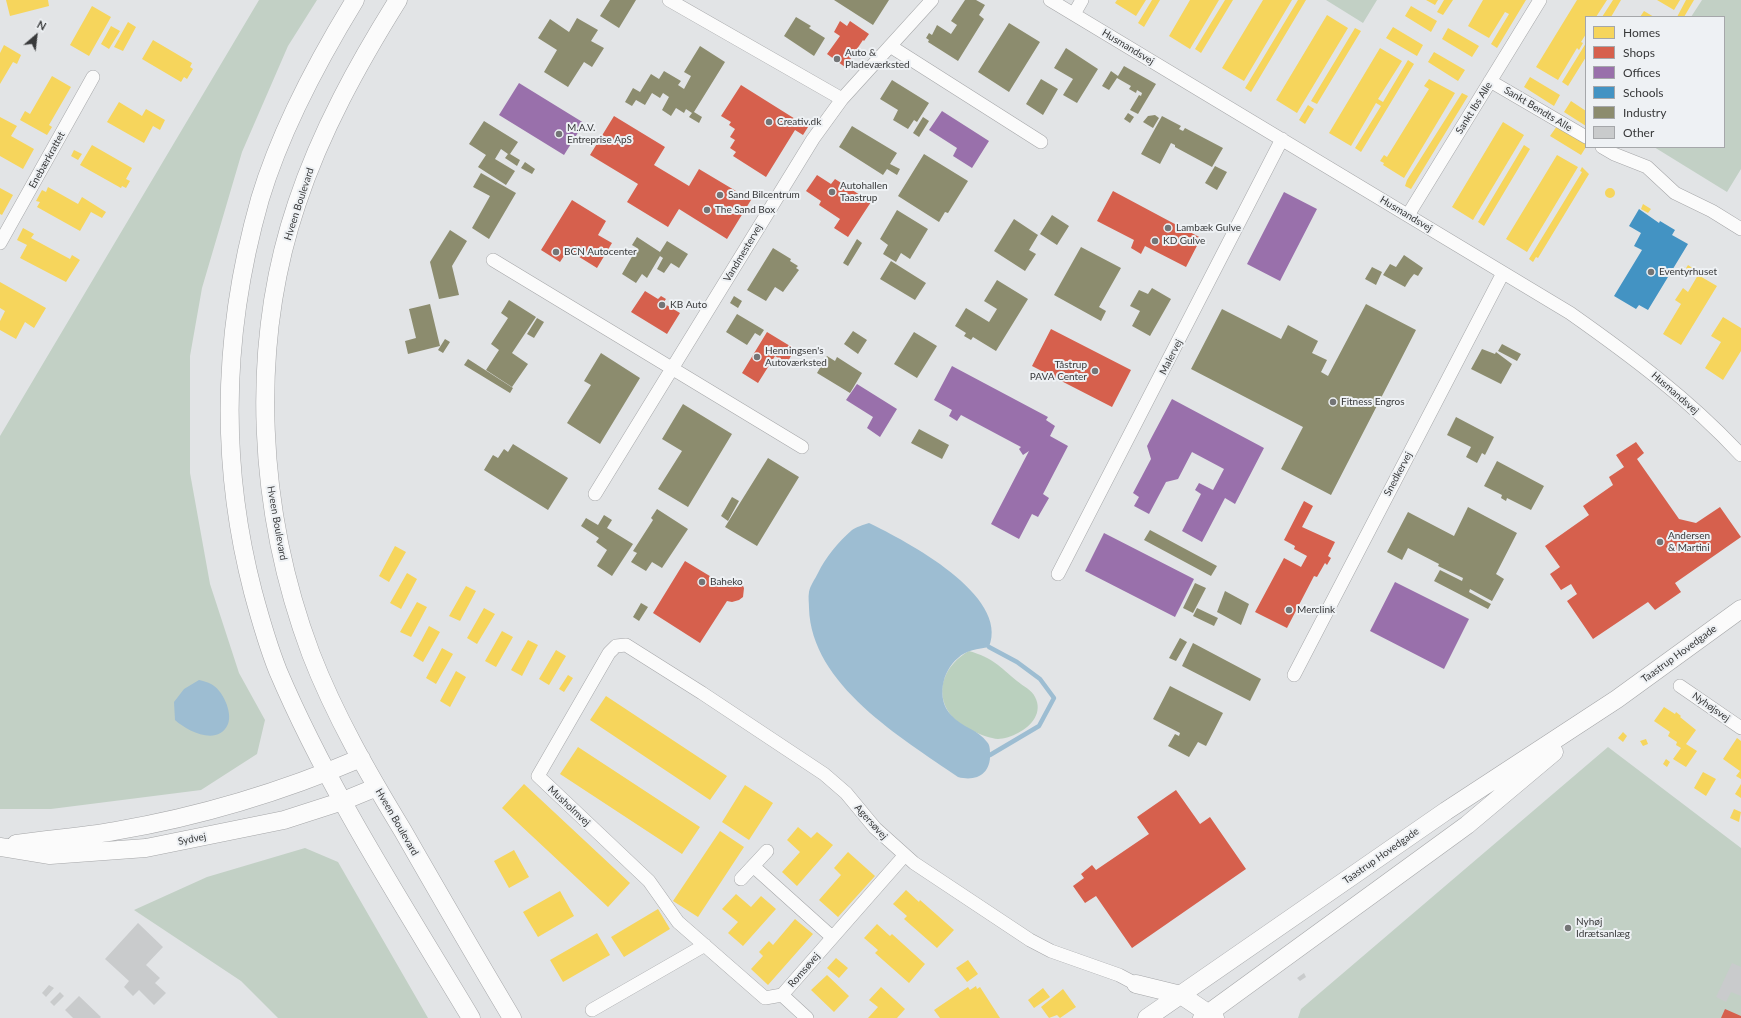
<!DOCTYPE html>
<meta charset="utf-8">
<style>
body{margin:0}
#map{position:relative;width:1741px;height:1018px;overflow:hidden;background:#e2e4e6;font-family:Lato,sans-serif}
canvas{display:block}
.legend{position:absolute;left:1585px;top:16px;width:140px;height:132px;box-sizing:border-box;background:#eef1f4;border:1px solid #a5a7aa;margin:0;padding:5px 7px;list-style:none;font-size:12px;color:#38393a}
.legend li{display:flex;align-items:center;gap:8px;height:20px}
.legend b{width:20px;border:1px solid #a5a7aa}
.north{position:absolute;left:16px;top:16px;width:40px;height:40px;-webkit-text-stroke:3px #eef1f4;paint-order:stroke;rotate:28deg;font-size:11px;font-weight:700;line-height:16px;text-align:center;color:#38393a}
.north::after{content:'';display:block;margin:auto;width:14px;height:18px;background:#38393a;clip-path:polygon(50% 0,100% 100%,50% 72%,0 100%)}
</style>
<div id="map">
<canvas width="1741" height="1018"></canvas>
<ul class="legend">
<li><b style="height:11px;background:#f6d55c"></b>Homes</li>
<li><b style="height:11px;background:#d6604d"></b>Shops</li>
<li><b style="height:11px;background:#9970ab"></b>Offices</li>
<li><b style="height:11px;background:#4393c3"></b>Schools</li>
<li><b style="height:11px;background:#8c8c6e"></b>Industry</li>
<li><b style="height:11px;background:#c9cbcc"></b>Other</li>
</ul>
<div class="north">N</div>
</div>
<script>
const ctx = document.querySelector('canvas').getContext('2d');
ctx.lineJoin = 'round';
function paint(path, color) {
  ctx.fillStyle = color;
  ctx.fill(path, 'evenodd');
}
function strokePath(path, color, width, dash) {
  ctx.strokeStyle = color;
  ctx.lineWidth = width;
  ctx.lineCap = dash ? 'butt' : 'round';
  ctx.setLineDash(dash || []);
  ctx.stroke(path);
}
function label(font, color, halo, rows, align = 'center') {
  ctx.font = font + ' Lato,sans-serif';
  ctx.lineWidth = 4;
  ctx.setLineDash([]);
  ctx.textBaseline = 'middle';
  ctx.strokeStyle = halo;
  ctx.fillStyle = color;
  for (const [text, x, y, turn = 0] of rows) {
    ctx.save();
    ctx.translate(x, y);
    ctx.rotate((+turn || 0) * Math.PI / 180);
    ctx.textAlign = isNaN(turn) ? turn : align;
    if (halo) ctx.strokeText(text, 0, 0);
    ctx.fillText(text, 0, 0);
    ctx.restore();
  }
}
paint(new Path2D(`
 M259,0H317L288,46L242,152L202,288L190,356V473L210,584L239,673L265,720L257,754L201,790L51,809H0V436Z
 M1326,0H1377L1363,23Z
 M1702,0H1741V169L1727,192L1654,147H1724V17H1691Z
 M1608,747L1741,848V1018H1298L1301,1009Z
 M305,848L338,862L428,1018H278L241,981L134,910L207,877Z`), '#c2d0c5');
paint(new Path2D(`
 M969,651C993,658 999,666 1017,681C1023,686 1032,690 1035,697C1043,712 1032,726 1018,733C1013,736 1003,739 998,739C984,738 957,725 950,714C933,690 946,664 969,651Z`), '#bad0be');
paint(new Path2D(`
 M869,523C906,541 1010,595 989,647C978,649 966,650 958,658C942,671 936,699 951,715C961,727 979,730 987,742C990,745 990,750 990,754C991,774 976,782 958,777C902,738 811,685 809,608C809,603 808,597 809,592C810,586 815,579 818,573C825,558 839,541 852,530C856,527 863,525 869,523Z
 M199,680C203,681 208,682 211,684C222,689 233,712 228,724C218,747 187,731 175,720L174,702L184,689Z`), '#9dbdd2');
paint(new Path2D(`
 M6,0H48L49,6L10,16Z
 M1117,0H1146L1136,16L1115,3Z
 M1152,0H1160L1144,27L1138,23Z
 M1190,0H1219L1190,49L1169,36Z
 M1225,0H1233L1201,53L1195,49Z
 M1263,0H1292L1244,81L1222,68Z
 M1298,0H1306L1251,92L1245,88Z
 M1426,0H1438L1435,5Z
 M1444,0H1453L1443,15L1437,12Z
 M1483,0H1526L1497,48L1491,44L1509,14L1505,12L1489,38L1468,26Z
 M1577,0H1607L1596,17H1586V34L1581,42L1583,43L1579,50L1577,48L1558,80L1536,67Z
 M1613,0H1621L1611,17H1602Z
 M1657,0H1680L1674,10Z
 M1686,0H1694L1684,17H1677Z
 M92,6L111,17L89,56L70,45Z
 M1411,6L1437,21L1431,32L1405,16Z
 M1644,11L1654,17H1640Z
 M1327,15L1348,28L1297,113L1276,100Z
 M128,22L136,27L123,51L114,47Z
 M111,26L120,31L109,49L101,44Z
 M1393,27L1423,45L1417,56L1386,38Z
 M1355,28L1361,31L1317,104L1311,101Z
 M1448,28L1479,46L1472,57L1442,39Z
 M153,40L192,63L190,67L193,69L187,79L184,77L181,82L142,59Z
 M1586,43V57L1568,86L1562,82Z
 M4,45L21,55L17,64L13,62L0,84V53Z
 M1380,48L1402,61L1378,99L1383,102L1408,60L1414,64L1361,152L1355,148L1381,106L1376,103L1351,146L1329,133Z
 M1434,52L1465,70L1458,81L1428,62Z
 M52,76L71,87L49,125L52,127L47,135L20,120L25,111L30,114Z
 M1530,77L1560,95L1554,106L1524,87Z
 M1429,79L1455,93L1404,178L1383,165L1384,163L1380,161L1384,155L1387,157L1429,89L1424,86Z
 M1462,93L1468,96L1411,189L1405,186L1407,180Z
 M1571,101L1586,111V126L1564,112Z
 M119,102L142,116L146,109L165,120L160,130L153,126L144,143L107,122Z
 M1308,105L1314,109L1305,124L1299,120Z
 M0,117L17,126L11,136L34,149L23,169L0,156Z
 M1503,122L1524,135L1473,220L1452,207Z
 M1557,126L1586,143V147L1581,155L1550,136Z
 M92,145L132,168L126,179L130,181L126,188L122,186L121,188L80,165Z
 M1524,145L1530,149L1484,226L1478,222Z
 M74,150L82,154L78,160L71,156Z
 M1557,155L1578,167L1527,252L1506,239Z
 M1582,167L1589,174L1538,258L1536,257L1533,262L1529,259L1582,172L1580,171Z
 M48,187L78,204L82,197L106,212L102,218L91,212L80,231L37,207L40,202L36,201L42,190L46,192Z
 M1605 193a5 5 0 1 1 10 0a5 5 0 1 1-10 0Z
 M0,188L13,195L2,215L0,214Z
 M1643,204L1651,209L1648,213L1641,209Z
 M23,228L34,234L31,238L70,259L72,255L80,260L66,282L20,258L27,245L17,240Z
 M1688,265L1697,271L1694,275L1685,270Z
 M1698,275L1717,286L1681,345L1663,334L1681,304L1675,300L1683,288L1688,292Z
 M0,282L46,308L34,328L25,322L16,339L0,330V321L5,311L0,308Z
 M1723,317L1741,328V351L1723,380L1705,368L1721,342L1711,336Z
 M395,546L406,552L389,582L379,576Z
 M407,573L417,579L401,609L390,603Z
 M466,586L476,591L460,621L449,616Z
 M417,602L427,607L411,637L400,632Z
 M484,608L495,614L477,644L467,638Z
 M429,626L440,632L423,662L413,656Z
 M502,631L513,637L496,667L485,661Z
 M528,640L538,645L522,676L511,670Z
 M442,648L453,654L436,684L426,678Z
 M556,650L566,656L549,685L539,679Z
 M456,671L466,677L450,707L440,701Z
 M568,675L573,678L564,692L559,689Z
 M606,696L727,776L710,800L590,720Z
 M1664,707L1675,714L1676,712L1681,716L1680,717L1696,730L1686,744L1697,751L1686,767L1673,759L1681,748L1676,745L1677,742L1668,736L1670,732L1654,721Z
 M1623,732L1627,736L1623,742L1618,738Z
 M1737,738L1741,741V779L1736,776L1740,771L1723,759Z
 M1646,739L1648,744L1643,746L1640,741Z
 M578,747L700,827L682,854L560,774Z
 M1666,759L1670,762L1667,767L1663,764Z
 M1703,772L1716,779L1706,796L1694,788Z
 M524,784L630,883L608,907L502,808Z
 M1741,784V798L1735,794Z
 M745,785L773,803L749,840L722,822Z
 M1734,809L1741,812L1739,822L1730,818Z
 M798,827L811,838L817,832L833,845L797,886L782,872L800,852L787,840Z
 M720,831L744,847L698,917L673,901Z
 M514,850L529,877L509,888L494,861Z
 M848,852L875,876L838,917L819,900L841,875L834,868Z
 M906,890L919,902L920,900L954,930L937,948L904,919L907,916L893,904Z
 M560,891L574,916L538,937L523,912Z
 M736,894L751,907L761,896L776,909L743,946L728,933L738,922L722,909Z
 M658,909L670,929L624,957L611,937Z
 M795,919L813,934L768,985L751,969L763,956L759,952L769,941L773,945Z
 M877,924L890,936L892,934L925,964L909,983L875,953L878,950L864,938Z
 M597,933L610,955L563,982L550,960Z
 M836,958L848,968L839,978L827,968Z
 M968,960L978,974L967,982L956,968Z
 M827,975L849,996L834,1012L811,990Z
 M976,986L977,989L980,987L1000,1018H940L934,1010L968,987L970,990Z
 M881,987L905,1009L897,1018H868L878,1007L869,1000Z
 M1043,988L1050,997L1034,1008L1028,1000Z
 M1063,989L1076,1007L1060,1018L1057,1015L1049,1018L1041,1007Z`), '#f6d55c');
paint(new Path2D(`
 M840,21L847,26L850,21L869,34L864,41L863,40L845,67L827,54L840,36L834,32Z
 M741,85L808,127L803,135L795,130L766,177L733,156L736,152L730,148L735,140L730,137L735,129L729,125L731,122L721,116Z
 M614,116L665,147L654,165L689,186L699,169L751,200L727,239L679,209L668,227L627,202L638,184L590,155Z
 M817,175L831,184L835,179L871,202L848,237L834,228L840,219L819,205L821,201L806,191Z
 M1113,191L1201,238L1186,267L1145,246L1141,254L1131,248L1134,240L1097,221Z
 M572,200L606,221L598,235L612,243L597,268L568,250L560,262L541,250Z
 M645,291L658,299L661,296L666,299L663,303L680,313L667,334L631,312Z
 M1051,329L1131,370L1112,407L1032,366Z
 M767,332L795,349L787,363L775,356L758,383L742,373Z
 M1636,442L1644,453L1637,459L1679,519L1696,523L1720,507L1741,537L1675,583L1681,592L1655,610L1648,602L1593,639L1567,601L1577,594L1571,584L1561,590L1550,574L1560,567L1545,546L1589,515L1583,506L1613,485L1609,477L1624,467L1616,455Z
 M1304,501L1313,506L1302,527L1335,542L1328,556L1331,558L1327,565L1325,563L1317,577L1314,576L1287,628L1255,612L1284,558L1301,567L1307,556L1294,549L1295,546L1284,540Z
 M685,561L723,584L727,580L734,578L740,580L744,588L743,597L739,600L732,602L727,601L700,643L653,613Z
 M1176,790L1200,824L1210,817L1246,869L1132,948L1096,896L1085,903L1073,886L1084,878L1081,874L1092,865L1096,870L1149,834L1137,817Z
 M1725,1009L1741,1016V1018H1721Z`), '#d6604d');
paint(new Path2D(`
 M519,83L584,123L564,155L499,115Z
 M942,111L989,141L972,168L953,156L957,148L929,130Z
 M1284,192L1317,209L1280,281L1247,264Z
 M952,366L1048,417L1046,420L1055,426L1050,436L1068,446L1043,494L1049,498L1038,517L1032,514L1019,539L991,524L1029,451L1023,455L1019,449L1021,447L961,415L957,421L949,416L952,410L934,400Z
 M857,384L897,409L880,437L867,428L873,417L846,400Z
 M1172,399L1264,448L1235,504L1225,498L1202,542L1182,531L1201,494L1195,490L1199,483L1213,490L1224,469L1192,452L1178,479L1166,482L1149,514L1134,506L1139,497L1133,493L1151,459L1147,446Z
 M1104,533L1194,579L1175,617L1085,571Z
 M1395,582L1469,619L1444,669L1370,631Z`), '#9970ab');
paint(new Path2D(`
 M1639,209L1659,223L1660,221L1675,230L1672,235L1688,244L1648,310L1639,305L1636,309L1614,296L1642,250L1634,246L1641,233L1629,226Z`), '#4393c3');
paint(new Path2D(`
 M610,0H636L619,28L600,16Z
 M834,0H889L873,25Z
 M965,0H976L985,5L979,15L984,19L958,61L928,42L929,40L926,38L929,33L932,35L937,25L951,34L957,25L951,21Z
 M796,17L811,26L809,28L825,38L814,56L784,36Z
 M577,18L598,30L591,41L604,48L592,67L584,62L568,87L544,72L557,50L538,38L550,19L569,32Z
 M1009,23L1040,42L1009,92L978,72Z
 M700,46L725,62L694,112L702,117L699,123L689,117L692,113L686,109L684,113L676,108L671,116L662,110L669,97L663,93L660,98L652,93L645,105L636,100L632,106L625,102L633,88L640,92L651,74L659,79L664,71L681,81L678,85L684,89L691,76L684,72Z
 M1066,48L1098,69L1077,103L1063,95L1073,79L1054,68Z
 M1124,66L1156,84L1138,114L1130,110L1139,95L1141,96L1142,93L1137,90L1136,93L1129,89L1131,86L1117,78L1109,90L1102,86L1111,71L1118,76Z
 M1041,79L1058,89L1043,115L1026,104Z
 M892,80L929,103L917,122L914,120L908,129L893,120L898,110L880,99Z
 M1128,113L1134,117L1130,123L1124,119Z
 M1155,115L1159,118L1153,128L1143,122L1148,116Z
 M1162,116L1181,126L1179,129L1183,131L1185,128L1223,148L1212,167L1175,147V145L1171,143L1160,164L1141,154Z
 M923,117L929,121L919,137L913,133Z
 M484,121L518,142L510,154L520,160L517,166L505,158L508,154L501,149L495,159L515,171L506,185L478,167L486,155L469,144Z
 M852,126L897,153L890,164L900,169L897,175L887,169L883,175L839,147Z
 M924,154L968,181L948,213L945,212L939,222L898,196Z
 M525,162L535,169L532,174L521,168Z
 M1215,166L1227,172L1217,190L1205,183Z
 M481,173L516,193L489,239L472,228L490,196L473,187Z
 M897,210L928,229L910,259L901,253L896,262L883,254L888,245L880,239Z
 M1052,215L1069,226L1057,245L1040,234Z
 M1014,219L1038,235L1029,250L1036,254L1025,271L994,251Z
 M450,230L467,241L452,266L459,295L439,299L430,262Z
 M637,237L660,252L667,241L688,254L679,268L671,263L664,273L657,269L663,258L660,256L647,278L642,274L636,283L622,274L637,248L632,245Z
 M857,239L862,243L848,266L843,263Z
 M1081,247L1121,268L1099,307L1106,311L1101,321L1054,295Z
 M773,248L791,259L790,261L798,266L796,268L799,270L783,292L775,287L766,301L747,290Z
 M1404,255L1423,268L1418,276L1414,274L1410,279L1405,287L1383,275L1390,264L1396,267Z
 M891,261L926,283L915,300L880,279Z
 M1372,267L1382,272L1376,285L1365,279Z
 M997,280L1028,299L996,351L973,337L971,340L964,336L966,333L955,326L966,308L989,322L997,309L984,301Z
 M1152,288L1171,299L1150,336L1132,326L1140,311L1130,306L1139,290L1148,294Z
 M734,296L742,301L738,308L730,303Z
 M509,300L536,317L512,353L528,364L512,387L486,370L499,350L491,344L508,318L501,313Z
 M430,304L440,346L408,354L405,341L416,338L409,309Z
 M1366,304L1416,330L1331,495L1281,469L1303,427L1191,369L1222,309L1281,339L1288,325L1318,341L1312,353L1327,360L1321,372L1328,376Z
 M737,314L764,330L760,336L755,333L747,345L726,332Z
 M537,318L544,322L534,338L527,334Z
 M853,331L867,340L858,354L844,344Z
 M914,332L937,346L917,378L894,364Z
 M445,339L450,342L443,353L438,350Z
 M1502,344L1521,354L1517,361L1498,351Z
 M1482,349L1495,354L1496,352L1512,364L1501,384L1471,369Z
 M601,353L640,378L600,444L567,423L591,385L584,381Z
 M827,356L835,361L837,357L862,373L850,393L817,373Z
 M468,359L513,388L510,393L464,365Z
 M683,404L732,434L688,507L658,489L682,451L662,439Z
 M1456,417L1494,437L1485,455L1482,453L1477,463L1466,457L1471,447L1447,435Z
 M919,429L949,445L942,459L911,443Z
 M513,444L568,478L548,510L484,470L493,455L498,458L504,449L508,452Z
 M768,458L799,477L757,546L725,527Z
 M1497,461L1544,486L1531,510L1507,498L1506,501L1501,498L1502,495L1484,486Z
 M732,497L739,501L728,521L721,516Z
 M1468,507L1517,533L1496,574L1504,579L1492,601L1470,589L1469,592L1491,604L1488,609L1434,581L1440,570L1462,581L1463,578L1438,566L1439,564L1408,548L1402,560L1387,552L1408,512L1454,536Z
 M657,509L688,529L662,568L652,562L646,571L631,562L637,553L633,551L653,520L651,518Z
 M604,515L612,520L607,528L633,544L612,576L597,566L607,550L596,542L599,538L581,526L586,518L598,525Z
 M1150,530L1217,566L1211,576L1144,540Z
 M1195,583L1206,588L1193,613L1183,608Z
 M1225,591L1249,604L1241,625L1217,612Z
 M641,603L648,607L639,621L633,617Z
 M1197,608L1218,618L1214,626L1193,616Z
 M1180,638L1187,642L1176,661L1169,658Z
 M1193,643L1261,679L1250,701L1182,666Z
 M1170,686L1223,713L1206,746L1198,742L1189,757L1168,746L1175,734L1179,736L1180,733L1153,719Z`), '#8c8c6e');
strokePath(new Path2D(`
 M989,647L1017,662L1040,679L1054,698L1039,726L990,755`), '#9dbdd2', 4.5);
paint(new Path2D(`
 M138,923L163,947L146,965L160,978L155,983L166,993L154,1005L139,990L133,996L124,987L129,981L105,959Z
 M1732,963L1741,967V996L1731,992L1726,1002L1716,997Z
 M1304,973L1306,977L1300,981L1297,978Z
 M49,985L54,988L46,997L42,993Z
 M60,992L64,996L54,1006L50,1002Z
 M79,996L101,1017L100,1018H73L65,1010Z`), '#c9cbcc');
const street = new Path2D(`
 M669,0L842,99
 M1050,0L1570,313C1631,356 1690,400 1741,455
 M1074,14L1082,0
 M890,46L1041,142
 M1490,81L1586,137
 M1602,147L1614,154L1647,167L1675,193L1712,211L1741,229
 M1408,215L1540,0
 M0,243L93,77
 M493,260L802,447
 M595,494L813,139L842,99L932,0
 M1058,574L1282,139
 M1294,675L1503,273
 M1680,686L1741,728
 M753,866L832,937
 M741,879L767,851
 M782,995L765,998L678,922L649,881L538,776L609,653L616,646L626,645L702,693L824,774L846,793L875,828L914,863L1030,940L1051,951L1119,975L1136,984
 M592,1010L705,945
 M807,1018L782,995L904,856`);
const secondary = new Path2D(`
 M355,0C317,62 281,129 260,199C223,329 219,461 253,592C260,618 268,646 278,671C329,791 404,906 471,1018
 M398,0C358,64 321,131 297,203C248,348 258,513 311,654C335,716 369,775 403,831C439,894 475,956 512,1018
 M16,844C49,839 82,837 115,831C197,817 284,791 361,758
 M0,847L50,855L146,848L284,820L343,801L377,787
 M1136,984L1181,995L1215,1018
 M1147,1018L1446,811L1617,699L1741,609
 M1202,1018L1467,825L1554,752`);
strokePath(street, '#a5a6a8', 14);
strokePath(secondary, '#a5a6a8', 19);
strokePath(street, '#fbfbfb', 13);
strokePath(secondary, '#fbfbfb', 18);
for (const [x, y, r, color] of [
 [837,59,4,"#747576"],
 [769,122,4,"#747576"],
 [559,134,4,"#747576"],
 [832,192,4,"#747576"],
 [720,195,4,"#747576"],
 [707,210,4,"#747576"],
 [1168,228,4,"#747576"],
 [1155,241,4,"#747576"],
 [556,252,4,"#747576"],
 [1651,272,4,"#747576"],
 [662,305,4,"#747576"],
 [757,357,4,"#747576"],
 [1095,371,4,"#747576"],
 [1333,402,4,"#747576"],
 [1660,542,4,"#747576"],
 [702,582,4,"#747576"],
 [1289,610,4,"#747576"],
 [1568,928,4,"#747576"]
]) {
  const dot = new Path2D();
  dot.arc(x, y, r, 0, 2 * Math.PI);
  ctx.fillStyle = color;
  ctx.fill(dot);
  strokePath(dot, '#eef1f4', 1.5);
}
label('10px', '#38393a', '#eef1f4', [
 ["Husmandsvej",1128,47,31],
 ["Sankt Ibs Alle",1474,108,-58],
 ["Sankt Bendts Alle",1538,109,31],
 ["Enebærkrattet",47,160,-61],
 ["Hveen Boulevard",299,204,-72],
 ["Husmandsvej",1406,214,31],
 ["Vandmestervej",743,253,-59],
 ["Malervej",1171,357,-63],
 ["Husmandsvej",1675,393,41],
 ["Snedkervej",1398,474,-62],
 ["Hveen Boulevard",277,523,80],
 ["Taastrup Hovedgade",1679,654,-36],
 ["Nyhøjsvej",1711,707,35],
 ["Musholmvej",569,806,43],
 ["Hveen Boulevard",397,822,60],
 ["Agersøvej",871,822,48],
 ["Sydvej",192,839,-11],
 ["Taastrup Hovedgade",1381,856,-35],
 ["Romsøvej",804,970,-49]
]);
label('10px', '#38393a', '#eef1f4', [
 ["Auto &",845,53],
 ["Pladeværksted",845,65],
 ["Creativ.dk",777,122],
 ["M.A.V.",567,128],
 ["Entreprise ApS",567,140],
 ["Autohallen",840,186],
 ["Taastrup",840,198],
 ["Sand Bilcentrum",728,195],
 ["The Sand Box",715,210],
 ["Lambæk Gulve",1176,228],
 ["KD Gulve",1163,241],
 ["BCN Autocenter",564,252],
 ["Eventyrhuset",1659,272],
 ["KB Auto",670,305],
 ["Henningsen's",765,351],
 ["Autoværksted",765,363],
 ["Tåstrup",1087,365,"right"],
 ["PAVA Center",1087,377,"right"],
 ["Fitness Engros",1341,402],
 ["Andersen",1668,536],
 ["& Martini",1668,548],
 ["Baheko",710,582],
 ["Merclink",1297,610],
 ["Nyhøj",1576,922],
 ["Idrætsanlæg",1576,934]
], 'left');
</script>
